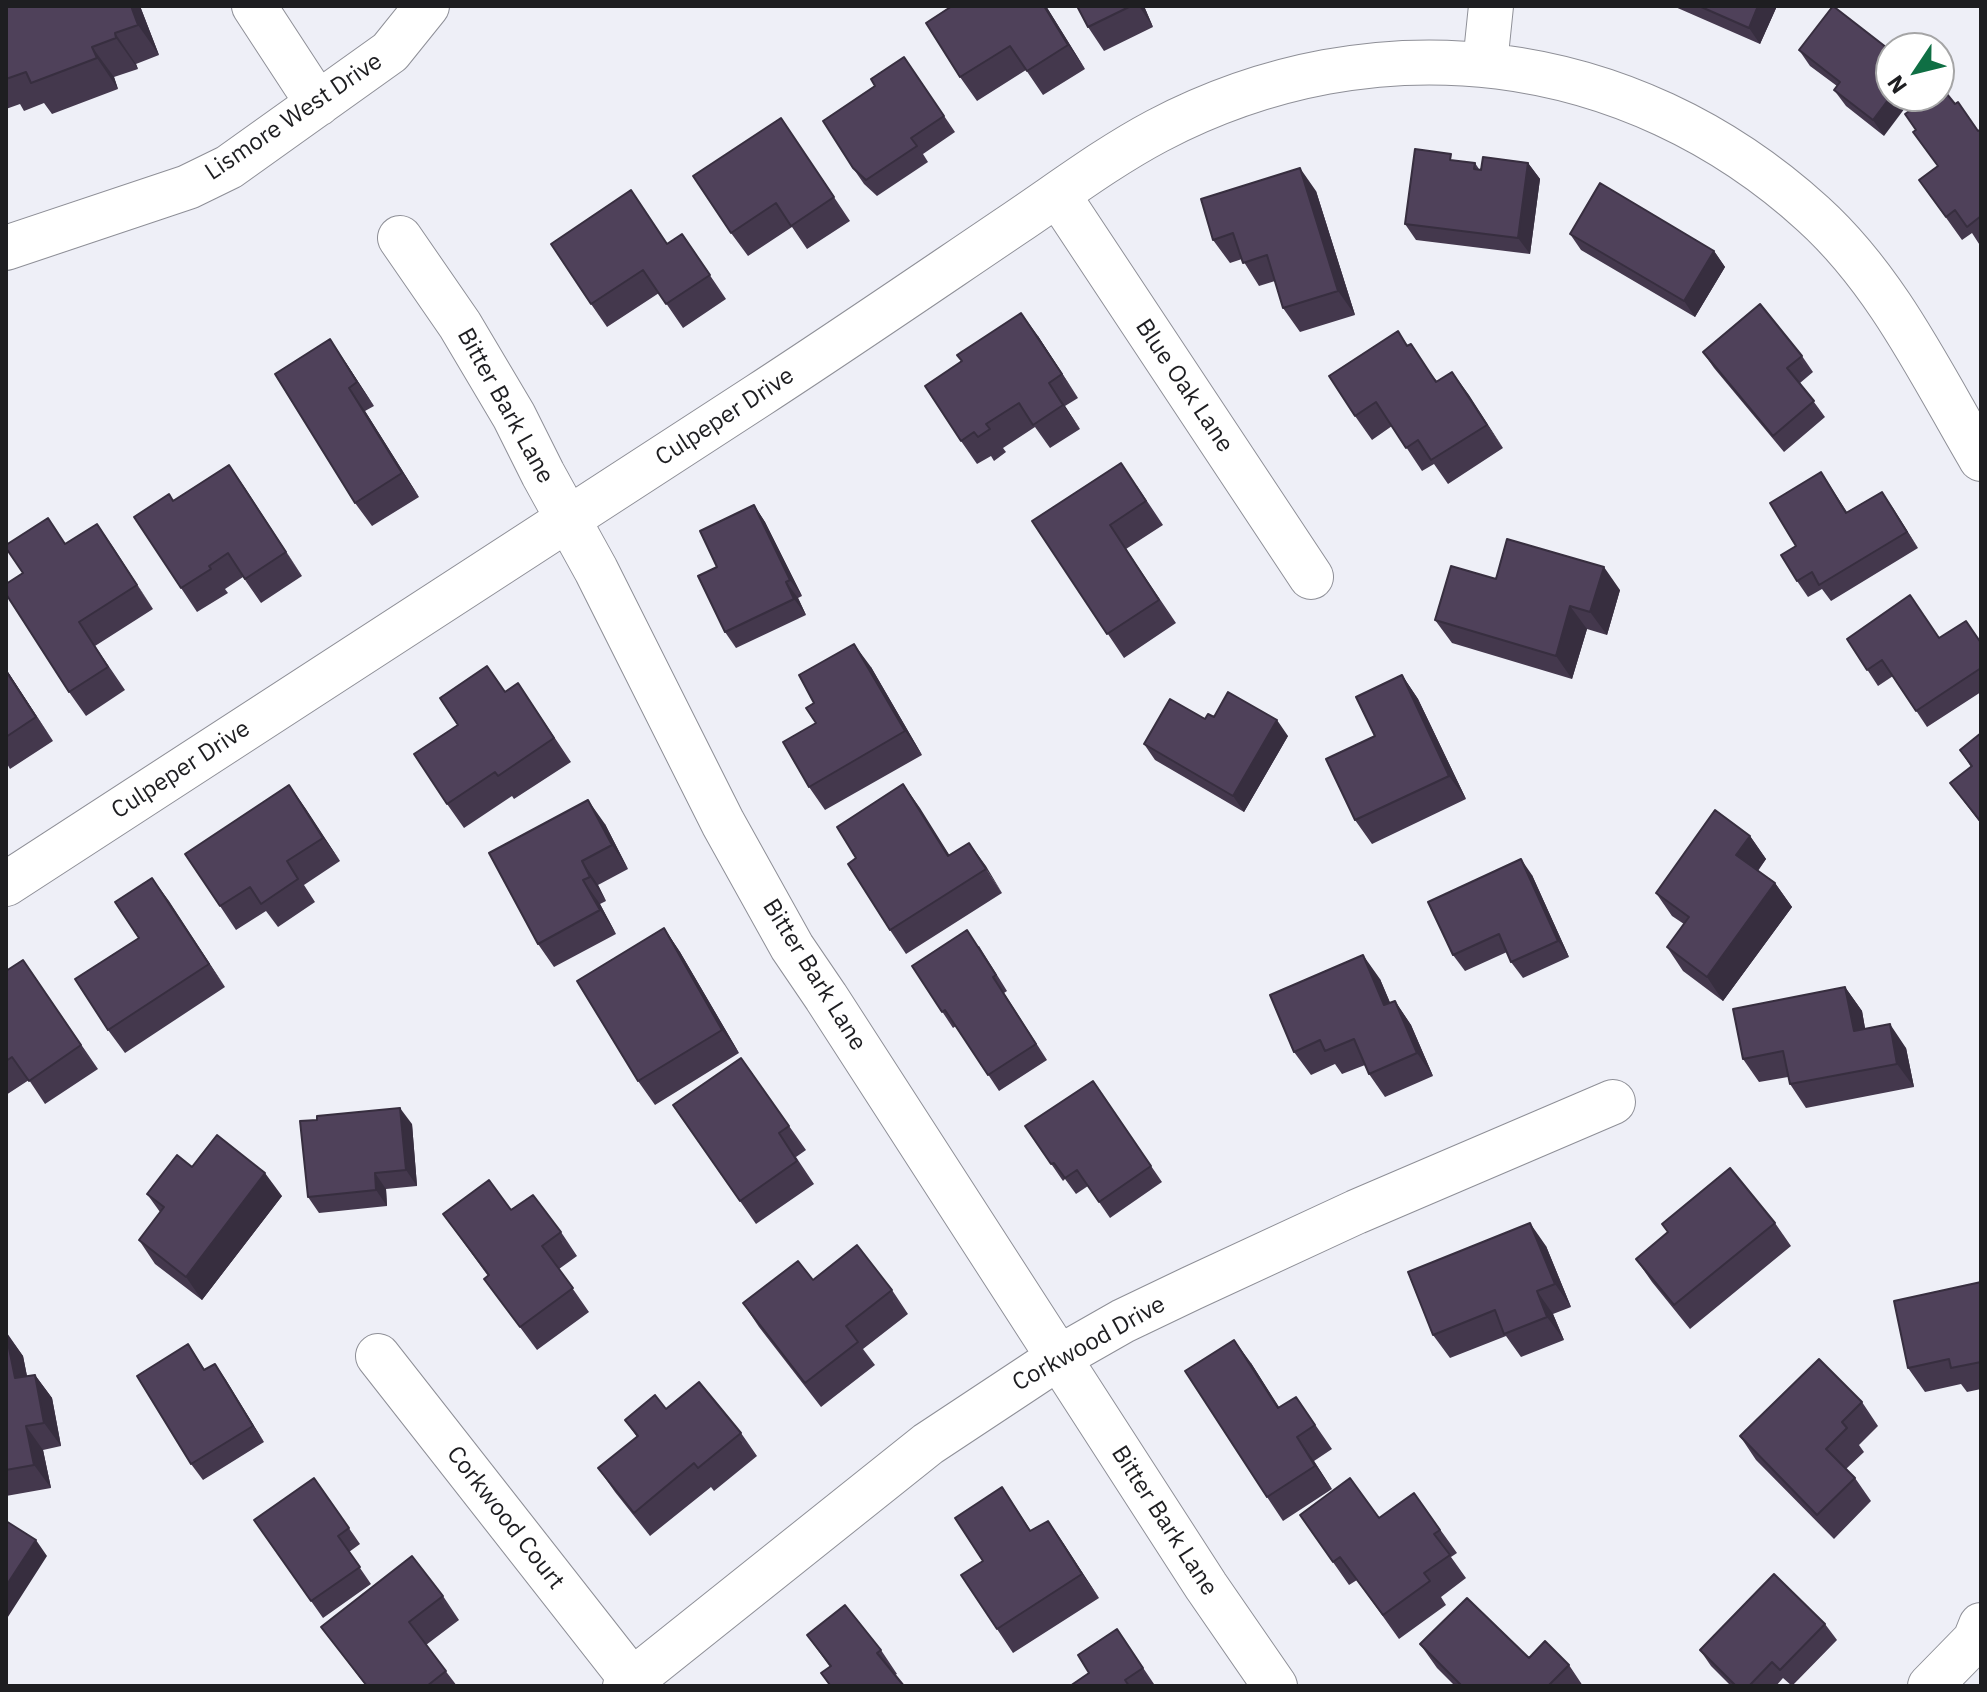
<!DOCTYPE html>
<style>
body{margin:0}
#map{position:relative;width:1987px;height:1692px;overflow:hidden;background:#eeeff7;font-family:"IBM Plex Sans",sans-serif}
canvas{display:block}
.frame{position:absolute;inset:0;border:8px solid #1e1e21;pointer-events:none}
.north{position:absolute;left:1875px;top:32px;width:80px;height:80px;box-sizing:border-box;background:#fff;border:2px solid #a5a5a6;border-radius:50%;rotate:235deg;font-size:22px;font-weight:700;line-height:32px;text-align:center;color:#1e1e21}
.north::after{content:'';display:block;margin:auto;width:28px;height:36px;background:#0f6f44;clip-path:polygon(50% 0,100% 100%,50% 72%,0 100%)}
</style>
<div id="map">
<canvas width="1987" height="1692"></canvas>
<div class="frame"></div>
<div class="north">N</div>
</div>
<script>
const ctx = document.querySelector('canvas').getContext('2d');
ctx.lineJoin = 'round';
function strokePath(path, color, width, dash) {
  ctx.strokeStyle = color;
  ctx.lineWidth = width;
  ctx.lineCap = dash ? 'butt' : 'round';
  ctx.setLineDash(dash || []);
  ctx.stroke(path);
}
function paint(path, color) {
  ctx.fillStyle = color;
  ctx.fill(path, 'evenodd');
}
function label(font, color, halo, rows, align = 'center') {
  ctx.font = font + ' "IBM Plex Sans",sans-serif';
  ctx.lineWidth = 8;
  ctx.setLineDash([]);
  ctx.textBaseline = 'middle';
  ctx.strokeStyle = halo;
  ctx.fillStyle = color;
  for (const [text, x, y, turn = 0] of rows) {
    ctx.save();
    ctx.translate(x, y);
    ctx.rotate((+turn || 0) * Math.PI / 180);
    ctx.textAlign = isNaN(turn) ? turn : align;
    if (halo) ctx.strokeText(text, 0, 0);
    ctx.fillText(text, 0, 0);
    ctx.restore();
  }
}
const minor = new Path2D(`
 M254,6L318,104
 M1485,64L1491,6
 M1058,195L1311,577
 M400,238L460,325L514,416L543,474L596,570L723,823L792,947L826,997L1206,1586L1275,1686
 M6,248L188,187L229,167L390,52L427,6
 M6,884C257,721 508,558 759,395C845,339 931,280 1017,222C1063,191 1108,157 1157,131C1376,16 1630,47 1813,214C1887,281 1931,374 1981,459
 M378,1356L632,1680
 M625,1686L928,1444L1058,1358L1123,1321L1192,1288L1356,1212L1613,1102
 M1930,1686L1975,1640L1981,1625`);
strokePath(minor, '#8e8f97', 46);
strokePath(minor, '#fff', 44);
paint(new Path2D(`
 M6,6H140L159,55L136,64L138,69L114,77L118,89L52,114L44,103L24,111L20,104L6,109Z
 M1046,6L1085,69L1043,95L1026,70L977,101L960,77Z
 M1077,6H1144L1153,27L1104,51L1088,27Z
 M1673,6H1777L1760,44Z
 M1833,6L1884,136L1846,106L1834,90L1837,86L1810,66L1799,50Z
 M904,57L955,132L923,154L928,162L877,196L864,184L853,168L875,86Z
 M1955,104L1978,131L1981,129V247L1972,233L1962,240L1919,180L1938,167Z
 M781,118L850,221L807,249L792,227L748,256L731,233Z
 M1456,161L1475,163L1479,169L1528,163L1540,179L1530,254L1416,240L1405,224Z
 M1316,191L1355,315L1300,332L1283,308L1275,281L1259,286L1242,259L1230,263L1213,240Z
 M682,234L726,299L683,328L659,293L607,327L591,304L668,244Z
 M1570,234L1714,251L1725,267L1695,317L1581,250Z
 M1398,331L1408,346L1437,381L1452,372L1503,448L1448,484L1434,464L1422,471L1392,426L1372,440L1355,416Z
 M1038,336L1078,398L1065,406L1080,429L1050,448L1035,427L1003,448L1006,452L994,461L991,456L977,464L961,441Z
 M1703,352L1802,356L1813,372L1800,383L1825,417L1784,452L1714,368Z
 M346,363L374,406L365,411L419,497L372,526L355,503Z
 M229,465L302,576L261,603L243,577L225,589L228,593L197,612L181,588L173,501Z
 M1821,472L1847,512L1882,492L1918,548L1831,601L1822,589L1808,597L1797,581L1796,546Z
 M1137,486L1163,525L1126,549L1176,623L1124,658L1032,521Z
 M754,505L765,522L802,596L798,598L806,615L736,648L725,632L717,567Z
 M97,524L153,609L95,646L125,690L86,716L69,692L23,573Z
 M1496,579L1620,590L1607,635L1587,629L1572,679L1452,643L1435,620Z
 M1939,638L1981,642V692L1927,727L1893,676L1878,686L1847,639Z
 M871,667L922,755L825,810L809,787L816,723Z
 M6,669L53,741L10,769L6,762Z
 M1402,675L1418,699L1466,799L1372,844L1355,820Z
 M518,683L571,762L514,799L512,796L464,828L447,804L505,692Z
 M1214,717L1288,736L1244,812L1155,760L1144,744L1205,719Z
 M1981,733V824L1950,783L1971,767L1960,750Z
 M903,784L949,855L969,843L1002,893L906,954L890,930L856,858Z
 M289,785L340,861L304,885L315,902L278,927L266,911L236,930L220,906Z
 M605,824L628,869L598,885L606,901L600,904L616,934L554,967L538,944L489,853Z
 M1750,836L1766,859L1758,871L1775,883L1792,907L1723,1001L1683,971L1667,947L1684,924L1672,916L1656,893Z
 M1532,875L1569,957L1523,978L1511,962L1507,952L1465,971L1453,955Z
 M152,878L225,987L125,1053L108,1030L139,938Z
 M664,928L680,952L739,1053L655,1105L638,1081Z
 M979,946L1007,991L1004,993L1047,1060L999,1091L956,1026L953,1028L912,966Z
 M23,960L98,1069L45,1104L29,1080L6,1095V971Z
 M1380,979L1390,1003L1395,1001L1411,1025L1433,1076L1385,1097L1369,1074L1365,1065L1342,1074L1335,1064L1311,1075L1294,1052Z
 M1845,987L1862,1011L1865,1029L1906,1048L1914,1087L1806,1108L1790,1084L1788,1077L1759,1082L1743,1059Z
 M741,1058L806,1150L796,1157L814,1184L756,1224L673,1105Z
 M1093,1081L1162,1182L1110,1218L1088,1186L1076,1194L1065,1179L1063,1181L1025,1126Z
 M412,1124L417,1186L386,1189L387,1206L319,1213L308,1197Z
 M192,1167L282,1196L202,1300L155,1264L139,1240L160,1212L147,1194Z
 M511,1210L561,1232L577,1256L559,1269L589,1312L537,1350L484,1279L488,1276L443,1214Z
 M1775,1223L1791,1246L1690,1329L1652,1282L1636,1259L1668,1232L1662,1224Z
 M1546,1246L1571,1307L1553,1314L1564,1340L1521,1357L1506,1336L1450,1358L1433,1335Z
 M813,1280L892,1290L908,1314L863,1349L875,1365L821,1407L759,1327L743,1303Z
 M1981,1282V1389L1967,1392L1961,1384L1925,1392L1908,1368Z
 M6,1333L23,1356L27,1376L35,1375L52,1398L61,1446L43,1450L51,1488L6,1496Z
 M188,1344L205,1370L215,1364L264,1442L203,1480L191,1464Z
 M1251,1363L1279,1408L1296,1397L1332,1449L1314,1461L1332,1489L1283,1521L1267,1497Z
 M1862,1402L1878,1426L1859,1445L1864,1452L1846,1469L1855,1478L1871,1501L1834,1539L1756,1460L1740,1436Z
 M666,1409L741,1433L757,1456L714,1491L711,1487L650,1536L615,1492L598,1468L637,1437L625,1420Z
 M314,1478L360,1544L349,1552L371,1584L323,1618L254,1520Z
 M1002,1487L1031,1531L1048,1521L1099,1598L1013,1653L997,1629L983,1561Z
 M1414,1493L1457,1553L1451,1557L1466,1578L1441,1597L1446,1605L1399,1639L1357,1580L1349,1585L1300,1515L1379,1518Z
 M443,1596L459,1620L426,1645L457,1686H366L321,1627Z
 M1825,1624L1837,1640L1792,1686L1783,1678L1776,1686H1731L1711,1666L1700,1650Z
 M1117,1629L1154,1684L1151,1686H1070L1089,1673Z
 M807,1635L881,1650L897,1674L895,1675L829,1685L821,1673L830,1667Z
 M1420,1644L1529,1658L1569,1665L1583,1686H1455L1437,1668Z`), '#44384d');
paint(new Path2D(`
 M131,6H140L159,55L138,25Z
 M1044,6H1046L1085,69L1068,45Z
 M1139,6H1144L1153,27Z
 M1758,6H1777L1760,44L1749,28Z
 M115,33L136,64L138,69L116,38Z
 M92,47L114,77L118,89L97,58Z
 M1891,96H1914L1884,136L1873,120Z
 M1528,163L1540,179L1530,254L1518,238Z
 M1300,168L1316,191L1355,315L1338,291Z
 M1714,251L1725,267L1695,317L1684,301Z
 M1021,313L1038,336L1078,398L1062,374Z
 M330,339L346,363L374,406L357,382Z
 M1452,372L1469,395L1503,448L1487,425Z
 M1049,383L1065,406L1080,429L1063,405Z
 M349,388L365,411L419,497L402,473Z
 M229,465L245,488L302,576L286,552Z
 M1882,492L1893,508L1918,548L1907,532Z
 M754,505L765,522L802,596L790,580Z
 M97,524L113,547L153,609L137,585Z
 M1604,567L1620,590L1607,635L1590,612Z
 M786,582L798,598L806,615L794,599Z
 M1570,606L1587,629L1572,679L1556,656Z
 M854,644L871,667L922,755L905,731Z
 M6,669L53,741L6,671Z
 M1402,675L1418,699L1466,799L1449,776Z
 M1277,720L1288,736L1244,812L1233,796Z
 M903,784L920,808L965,880L948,856Z
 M289,785L306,809L340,861L323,838Z
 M588,800L605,824L628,869L612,845Z
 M1750,836L1766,859L1752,878L1736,855Z
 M969,843L986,866L1002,893L986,869Z
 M1521,859L1532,875L1569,957L1558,941Z
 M582,861L598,885L606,901L590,877Z
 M152,878L169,901L225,987L209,964Z
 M583,880L600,904L616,934L600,910Z
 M1775,883L1792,907L1723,1001L1707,977Z
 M664,928L680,952L739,1053L722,1030Z
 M1363,955L1380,979L1401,1028L1384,1005Z
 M1845,987L1862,1011L1870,1055L1854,1031Z
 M1395,1001L1411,1025L1433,1076L1417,1053Z
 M1890,1024L1906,1048L1914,1087L1897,1064Z
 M400,1108L412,1124L417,1186L406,1170Z
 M265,1173L282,1196L202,1300L186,1277Z
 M375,1173L386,1189L387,1206L376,1190Z
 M1530,1223L1546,1246L1571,1307L1555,1284Z
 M1537,1291L1553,1314L1564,1340L1547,1317Z
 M7,1333L23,1356L32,1402L15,1378Z
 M1234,1340L1251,1363L1295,1432L1278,1408Z
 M215,1364L226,1380L264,1442L253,1426Z
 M35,1375L52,1398L61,1446L44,1423Z
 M26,1426L43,1450L51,1488L34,1465Z
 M1297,1437L1314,1461L1332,1489L1315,1466Z
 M1048,1521L1064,1544L1099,1598L1082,1574Z
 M36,1540L47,1556L6,1620V1586Z`), '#372e3f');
const building = new Path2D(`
 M6,6H131L138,25L115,33L116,38L92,47L97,58L31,83L26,72L6,79Z
 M952,6H1044L1068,45L1027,71L1010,46L960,77L926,23Z
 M1077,6H1131L1088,27Z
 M1699,6H1758L1749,28Z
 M1833,6L1891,51V96L1873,120L1834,90L1840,82L1799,50Z
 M904,57L944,116L911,138L917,146L866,180L853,168L823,121L875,86L871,79Z
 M1942,88L1955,104L1958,102L1978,131L1981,129V216L1967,227L1955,210L1946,217L1919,180L1938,166L1913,132L1916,130L1905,114L1931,96H1939V90Z
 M781,118L834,197L791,226L776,203L731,233L693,176Z
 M1415,149L1451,154L1450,160L1475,163L1474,169L1481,170L1483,157L1528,163L1518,238L1405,224Z
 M1300,168L1338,291L1283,308L1267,255L1243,263L1233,233L1213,240L1201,199Z
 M1600,183L1714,251L1684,301L1570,234Z
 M631,190L667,244L682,234L710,275L666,304L643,270L591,304L551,244Z
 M1760,304L1802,356L1787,368L1814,401L1773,436L1703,352Z
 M1021,313L1062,374L1049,383L1063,405L1033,425L1019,403L986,424L990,429L978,437L974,432L961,441L925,386L962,361L957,355Z
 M1398,331L1407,346L1411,344L1436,382L1452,372L1487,425L1431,460L1418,440L1406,448L1376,402L1355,416L1329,376Z
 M330,339L357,382L349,388L402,473L355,503L275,374Z
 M1121,463L1146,501L1110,525L1159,600L1107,634L1032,521Z
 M229,465L286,552L245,579L228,553L209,566L211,569L181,588L134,517L169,494L173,501Z
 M1821,472L1846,513L1882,492L1907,532L1819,585L1812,572L1797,581L1781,555L1796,546L1770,503Z
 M754,505L790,580L786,582L794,599L725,632L698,576L717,567L700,531Z
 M48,518L65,544L97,524L137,585L79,622L108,667L69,692L6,594V584L23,573L6,548V545Z
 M1507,539L1604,567L1590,612L1570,606L1556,656L1435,620L1451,566L1496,579Z
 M1910,595L1939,638L1966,621L1981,643V668L1916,711L1882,660L1867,670L1847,639Z
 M854,644L905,731L809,787L783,742L816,723L806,708L814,703L799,675Z
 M487,666L505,692L518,683L554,738L498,776L495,772L447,804L414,754L458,725L440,698Z
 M6,671L36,717L6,737Z
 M1402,675L1449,776L1355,820L1326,759L1375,736L1356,697Z
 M1228,692L1277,720L1233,796L1144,744L1170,699L1205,719L1208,714L1214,717Z
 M1981,733V822L1950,783L1972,766L1960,750Z
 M903,784L948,856L969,843L986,869L890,930L848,864L856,858L837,827Z
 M289,785L323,838L287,861L298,879L261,904L250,887L220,906L185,854Z
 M588,800L612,845L582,861L590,877L583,880L600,910L538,944L489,853Z
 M1715,810L1750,836L1736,855L1775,883L1707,977L1667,947L1689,917L1656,893Z
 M1521,859L1558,941L1511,962L1499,934L1453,955L1428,902Z
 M152,878L209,964L108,1030L75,979L139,938L115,902Z
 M664,928L722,1030L638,1081L577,981Z
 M967,930L996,975L993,977L1036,1044L988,1075L945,1010L942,1012L912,966Z
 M1363,955L1384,1005L1395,1001L1417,1053L1369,1074L1354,1039L1325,1051L1320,1040L1294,1052L1270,995Z
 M23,960L81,1045L29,1081L12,1057L6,1061V971Z
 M1845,987L1854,1031L1890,1024L1897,1064L1790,1084L1783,1051L1743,1059L1733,1009Z
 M741,1058L789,1126L779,1133L797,1161L740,1201L673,1105Z
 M1093,1081L1151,1166L1099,1202L1077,1170L1065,1178L1054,1163L1051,1164L1025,1126Z
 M400,1108L406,1170L375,1173L376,1190L308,1197L300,1121L317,1120V1116Z
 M217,1135L265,1173L186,1277L139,1240L164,1207L147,1194L177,1155L192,1167Z
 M1730,1168L1775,1223L1674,1305L1636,1259L1668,1232L1662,1224Z
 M489,1180L511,1210L533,1195L561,1232L542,1246L573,1288L520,1327L484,1279L489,1275L443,1214Z
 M1530,1223L1555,1284L1537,1291L1547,1317L1504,1334L1495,1310L1433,1335L1408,1272Z
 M857,1245L892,1290L846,1326L858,1342L805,1383L743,1303L798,1261L813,1280Z
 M1981,1282V1362L1951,1368L1949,1359L1908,1368L1894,1301Z
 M6,1333L15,1378L35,1375L44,1423L26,1426L34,1465L6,1470Z
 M1234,1340L1278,1408L1296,1397L1315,1425L1297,1437L1315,1466L1267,1497L1185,1371Z
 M188,1344L204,1370L215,1364L253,1426L191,1464L137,1376Z
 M1819,1359L1862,1402L1842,1422L1847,1428L1826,1449L1855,1478L1817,1515L1740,1436Z
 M699,1382L741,1433L698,1468L694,1463L634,1513L598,1468L638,1436L625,1420L655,1395L666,1409Z
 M314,1478L349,1528L338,1536L360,1567L311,1601L254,1520Z
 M1350,1478L1379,1518L1414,1493L1440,1530L1434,1534L1450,1555L1424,1573L1430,1581L1383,1615L1340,1557L1333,1562L1300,1515Z
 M1002,1487L1030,1531L1048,1521L1082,1574L997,1629L961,1575L983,1561L955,1518Z
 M6,1521L36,1540L6,1586Z
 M412,1556L443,1596L409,1622L446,1671L427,1686H367L321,1627Z
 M1774,1574L1825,1624L1780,1670L1772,1662L1749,1686H1736L1700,1650Z
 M1467,1598L1529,1658L1545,1641L1569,1665L1548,1686H1462L1420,1644Z
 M845,1605L881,1650L877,1653L904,1686H828L830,1685L821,1673L831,1666L807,1635Z
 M1117,1629L1143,1668L1125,1680L1129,1686H1070L1089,1673L1078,1655Z`);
paint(building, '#4f415a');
strokePath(building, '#372e3f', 2);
label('24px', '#1e1e21', '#fff', [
 ["Lismore West Drive",294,117,-34],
 ["Blue Oak Lane",1184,386,56],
 ["Bitter Bark Lane",505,406,61],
 ["Culpeper Drive",725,417,-33],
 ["Culpeper Drive",181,770,-33],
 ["Bitter Bark Lane",814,975,58],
 ["Corkwood Drive",1089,1344,-29],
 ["Corkwood Court",505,1518,52],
 ["Bitter Bark Lane",1164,1521,57]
]);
</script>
